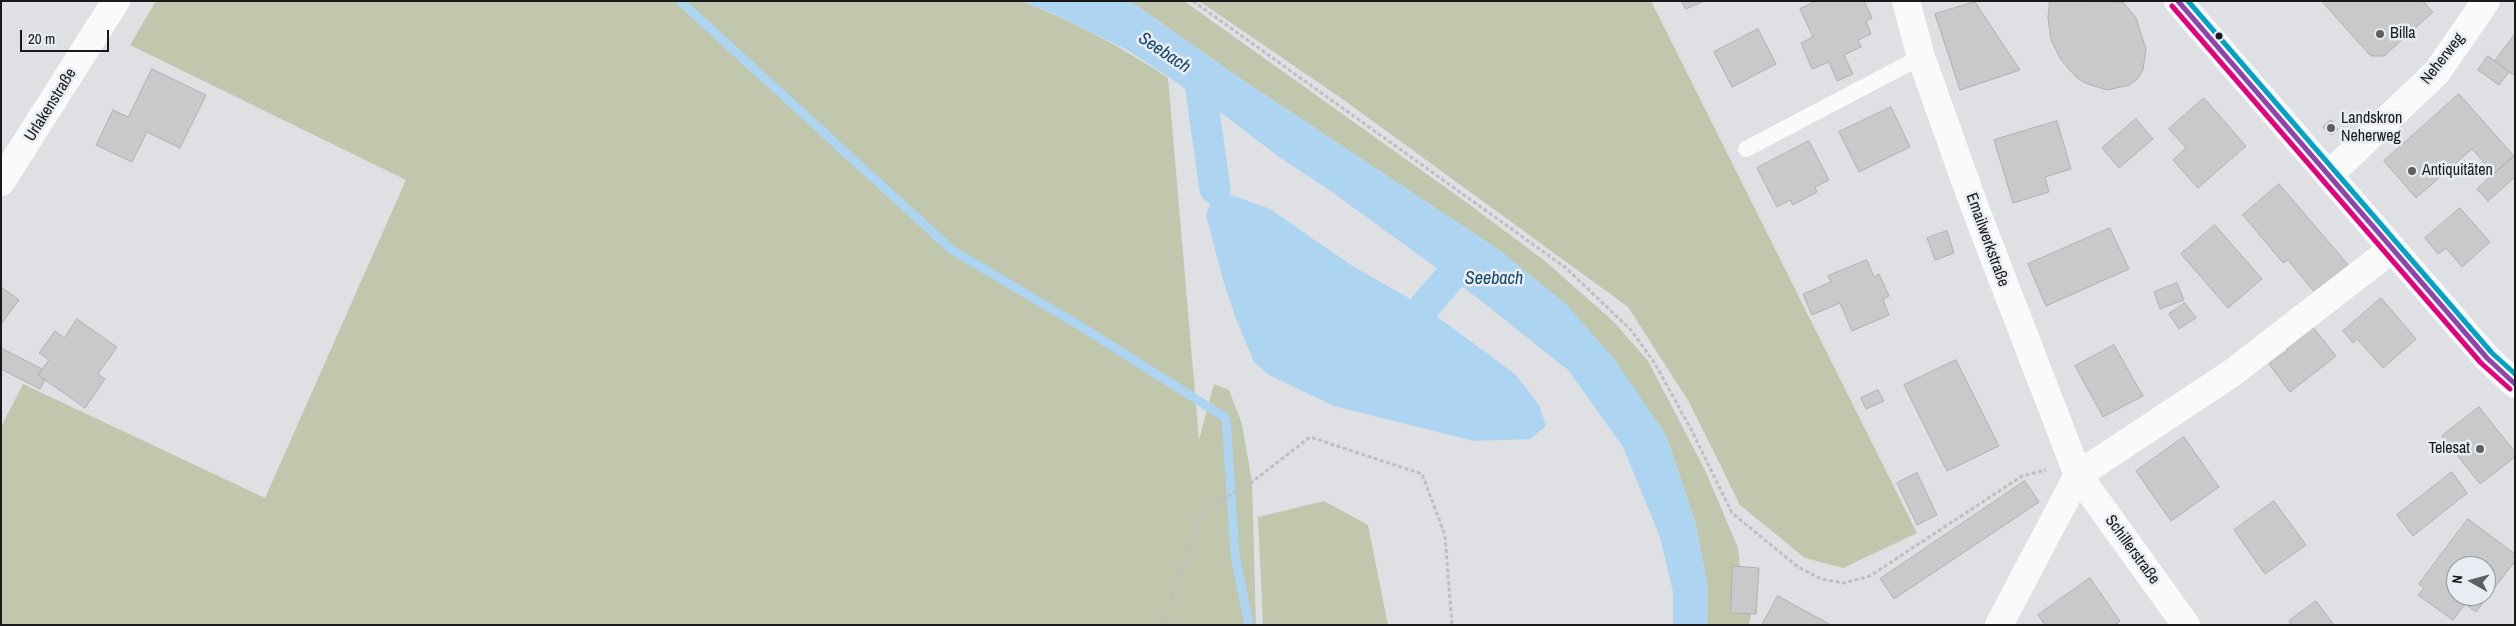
<!DOCTYPE html>
<meta charset="utf-8">
<style>
body{margin:0}
#map{position:relative;width:2516px;height:626px;overflow:hidden;background:#dee0e3;font-family:"Archivo Narrow",sans-serif}
canvas{display:block}
.frame{position:absolute;inset:0;border:2px solid #17191b;pointer-events:none}
.north{position:absolute;left:2446px;top:556px;width:50px;height:50px;box-sizing:border-box;background:#e8edf3;border:1px solid #94989d;border-radius:50%;rotate:277deg;font-size:14px;font-weight:700;line-height:20px;text-align:center;color:#17191b}
.north::after{content:'';display:block;margin:auto;width:18px;height:22px;background:#5d5f61;clip-path:polygon(50% 0,100% 100%,50% 72%,0 100%)}
.scale{position:absolute;left:20px;top:30px;width:89px;height:22px;box-sizing:border-box;border:2px solid #17191b;border-top:0;padding-left:6px;font-size:15px;line-height:18px;white-space:nowrap;color:#17191b;-webkit-text-stroke:4px #e8edf3;paint-order:stroke}
</style>
<div id="map">
<canvas width="2516" height="626"></canvas>
<div class="frame"></div>
<div class="north">N</div>
<div class="scale">20 m</div>
</div>
<script>
const ctx = document.querySelector('canvas').getContext('2d');
ctx.lineJoin = 'round';
function paint(path, color) {
  ctx.fillStyle = color;
  ctx.fill(path, 'evenodd');
}
function strokePath(path, color, width, dash) {
  ctx.strokeStyle = color;
  ctx.lineWidth = width;
  ctx.lineCap = dash ? 'butt' : 'round';
  ctx.setLineDash(dash || []);
  ctx.stroke(path);
}
function label(font, color, halo, rows, align = 'center') {
  ctx.font = font + ' "Archivo Narrow",sans-serif';
  ctx.lineWidth = 5;
  ctx.setLineDash([]);
  ctx.textBaseline = 'middle';
  ctx.strokeStyle = halo;
  ctx.fillStyle = color;
  for (const [text, x, y, turn = 0] of rows) {
    ctx.save();
    ctx.translate(x, y);
    ctx.rotate((+turn || 0) * Math.PI / 180);
    ctx.textAlign = isNaN(turn) ? turn : align;
    if (halo) ctx.strokeText(text, 0, 0);
    ctx.fillText(text, 0, 0);
    ctx.restore();
  }
}
paint(new Path2D(`
 M156,1H1021C1073,21 1122,47 1168,78L1199,440L1214,384L1229,390L1242,424L1252,482L1256,625H1V427L23,384L265,498L406,180L130,45Z
 M1130,1H1184L1466,202L1545,261L1614,322L1648,361L1705,470L1738,548L1740,567H1733L1731,613L1751,614L1749,625H1707L1708,589L1696,525L1666,435L1502,252L1241,79Z
 M1199,1H1651L1917,533L1843,568L1805,558L1740,505L1689,402L1628,307L1341,98Z
 M1324,501L1368,525L1388,625H1263L1258,517Z`), '#c1c7ad');
paint(new Path2D(`
 M1021,1H1130L1241,79L1502,252L1566,304L1615,360L1666,435L1696,525L1708,589L1707,625H1673V592L1660,537L1623,447L1568,370L1471,293L1332,192L1279,157L1215,108L1129,51L1052,13Z
 M1215,189L1270,209L1351,265L1424,307L1515,374L1539,405L1546,426L1530,439L1474,441L1334,406L1269,375L1254,362L1236,319L1223,280L1206,215Z`), '#add4f0');
strokePath(new Path2D(`
 M680,1L952,250L1080,326L1226,418L1235,555L1249,625`), '#add4f0', 9);
strokePath(new Path2D(`
 M1199,76L1215,189
 M1424,307L1463,262`), '#add4f0', 31);
const building = new Path2D(`
 M1682,1H1704L1686,9Z
 M1816,1H1864L1872,18L1866,21L1871,34L1858,40L1861,47L1844,55L1853,74L1837,81L1829,62L1812,69L1801,43L1813,37L1800,9Z
 M2050,1L2123,2L2136,18L2146,49L2143,70L2138,78L2130,85L2107,90L2085,83L2076,77L2061,60L2051,40L2048,18Z
 M2322,1H2423L2433,12L2384,56H2371Z
 M1975,2L2020,70L1960,90L1935,14Z
 M1758,29L1776,64L1732,87L1714,52Z
 M2515,34V76L2495,61Z
 M2488,56L2509,72L2499,85L2478,70Z
 M152,69L206,95L180,148L147,132L132,162L96,145L113,110L128,117Z
 M2459,94L2514,156L2494,174L2472,149L2416,198L2384,161Z
 M2204,98L2246,146L2198,188L2173,160L2186,148L2169,129Z
 M1891,107L1910,147L1859,172L1839,132Z
 M2136,119L2153,139L2119,168L2102,148Z
 M2331,120L2338,129L2331,135L2323,127Z
 M2057,121L2071,169L2045,177L2049,192L2013,203L1994,140Z
 M1809,141L1829,180L1815,187L1817,192L1793,205L1790,200L1777,207L1757,168Z
 M2515,155V177L2488,201L2477,189Z
 M2279,184L2350,267L2317,295L2288,260L2283,263L2243,215Z
 M2460,208L2490,242L2462,267L2446,248L2438,254L2425,238Z
 M2215,225L2262,279L2228,308L2181,254Z
 M2110,228L2129,269L2046,306L2028,264Z
 M1947,231L1954,253L1935,260L1927,238Z
 M1867,260L1874,277L1879,274L1889,296L1883,299L1889,315L1852,331L1840,303L1812,315L1803,294L1831,282L1828,276Z
 M2177,283L2184,300L2160,309L2154,292Z
 M1,287L19,300L1,324Z
 M2381,298L2416,339L2383,368L2357,339L2353,343L2343,331Z
 M2185,303L2196,318L2179,329L2169,314Z
 M77,319L117,347L98,374L105,379L85,408L38,375L49,360L39,353L55,331L64,338Z
 M2312,326L2336,356L2290,392L2269,364L2288,350L2286,347Z
 M2114,345L2143,396L2103,417L2075,366Z
 M1,348L42,369L38,375L45,380L40,389L1,369Z
 M1956,360L1999,446L1947,471L1904,385Z
 M1878,390L1884,401L1866,409L1861,398Z
 M2479,407L2515,452V457L2480,484L2442,436Z
 M2184,437L2219,487L2171,521L2136,471Z
 M2452,472L2467,493L2413,536L2397,515Z
 M1917,473L1937,515L1917,525L1897,483Z
 M2025,481L2039,502L1894,599L1880,579Z
 M2274,501L2306,545L2265,574L2234,530Z
 M2468,519L2515,554V561L2476,612L2465,604L2453,620L2418,595L2424,588L2419,584ZM2456,566H2486V596H2456Z
 M1733,566L1759,568L1756,614L1731,613Z
 M2090,578L2120,621L2115,625H2045L2038,615Z
 M1778,596L1831,625H1762Z
 M2316,601L2334,625H2291L2289,621Z`);
paint(building, '#c8c9cb');
strokePath(building, '#afb0b3', 1);
strokePath(new Path2D(`
 M1193,1L1566,268L1631,330L1654,362L1692,431L1732,513L1798,567L1821,579L1844,583L1870,576L2022,476L2046,470
 M1162,625L1203,511L1252,482L1310,437L1422,474L1445,535L1452,625`), '#bec0c0', 3, [4, 2.5]);
strokePath(new Path2D(`
 M1746,149L1921,57`), '#fafafb', 16);
strokePath(new Path2D(`
 M1906,1L1921,57L1975,208L2078,475L2186,625
 M2330,174L2437,72L2486,1
 M1,182L116,1
 M1999,625L2078,475L2232,373L2392,249`), '#fafafb', 28);
strokePath(new Path2D(`
 M2178,1L2487,358L2515,384`), '#fafafb', 28);
strokePath(new Path2D(`
 M2178,1L2487,358L2515,384`), '#8e44ad', 5);
strokePath(new Path2D(`
 M2172,6L2481,363L2510,389`), '#e5007d', 5);
strokePath(new Path2D(`
 M2188,1L2492,353L2515,374`), '#01a2c5', 5);
for (const [x, y, r, color] of [
 [2380,34,5,"#5d5f61"],
 [2219,36,4.5,"#17191b"],
 [2331,128,5,"#5d5f61"],
 [2412,171,5,"#5d5f61"],
 [2480,449,5,"#5d5f61"]
]) {
  const dot = new Path2D();
  dot.arc(x, y, r, 0, 2 * Math.PI);
  ctx.fillStyle = color;
  ctx.fill(dot);
  strokePath(dot, '#e8edf3', 2);
}
label('16px', '#17191b', '#e8edf3', [
 ["Billa",2390,34],
 ["Landskron",2341,119],
 ["Neherweg",2341,137],
 ["Antiquitäten",2422,171],
 ["Telesat",2470,449,"right"]
], 'left');
label('16px', '#17191b', '#e8edf3', [
 ["Neherweg",2443,59,-52],
 ["Urlakenstraße",51,105,-58],
 ["Emailwerkstraße",1987,240,70],
 ["Schillerstraße",2132,550,54]
]);
label('italic 18px', '#114767', '#e8edf3', [
 ["Seebach",1164,53,34],
 ["Seebach",1494,279]
]);
</script>
